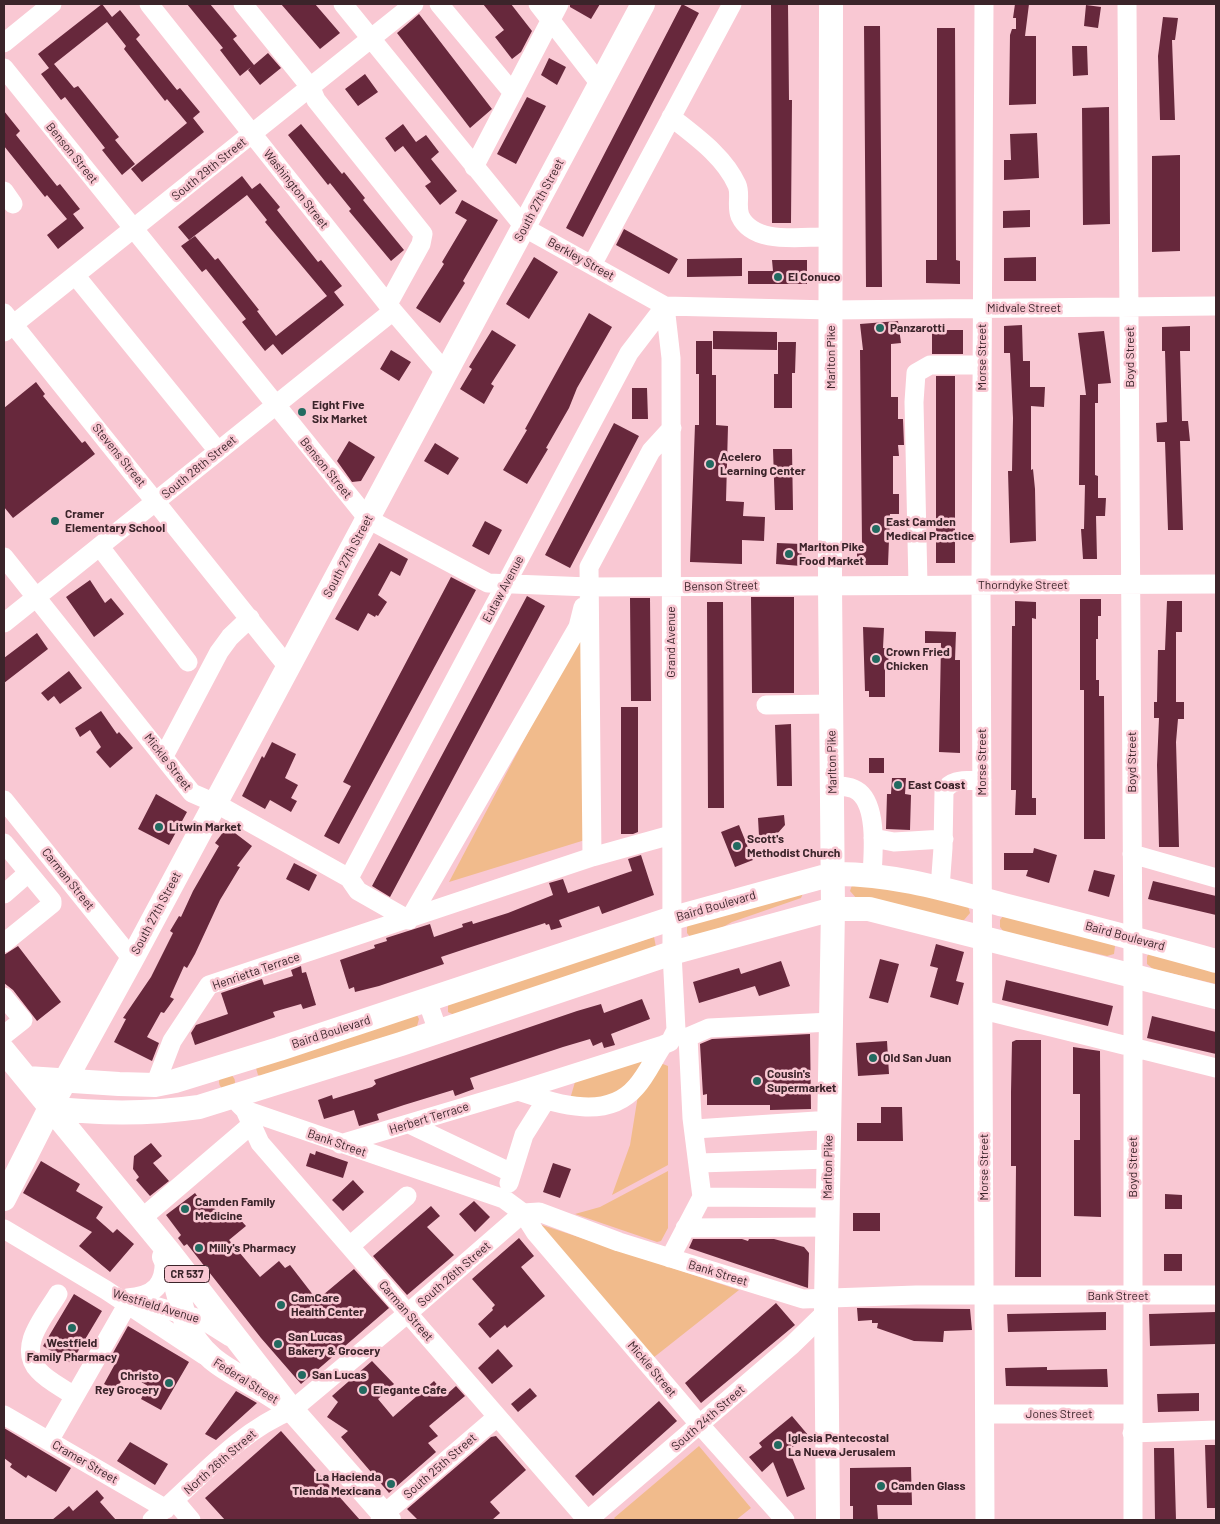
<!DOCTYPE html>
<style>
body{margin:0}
#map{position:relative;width:1220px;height:1524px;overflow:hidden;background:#f9c8d3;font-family:Barlow,sans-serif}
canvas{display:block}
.frame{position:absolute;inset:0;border:5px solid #3b242a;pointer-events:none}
</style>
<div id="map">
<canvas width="1220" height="1524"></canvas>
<div class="frame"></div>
</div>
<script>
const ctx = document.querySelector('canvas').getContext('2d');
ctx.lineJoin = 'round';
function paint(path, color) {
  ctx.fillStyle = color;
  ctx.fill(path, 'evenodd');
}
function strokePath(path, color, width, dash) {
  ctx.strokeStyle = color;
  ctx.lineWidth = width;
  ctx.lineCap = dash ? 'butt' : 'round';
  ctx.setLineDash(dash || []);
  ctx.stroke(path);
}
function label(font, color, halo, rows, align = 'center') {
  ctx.font = font + ' Barlow,sans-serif';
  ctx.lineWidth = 5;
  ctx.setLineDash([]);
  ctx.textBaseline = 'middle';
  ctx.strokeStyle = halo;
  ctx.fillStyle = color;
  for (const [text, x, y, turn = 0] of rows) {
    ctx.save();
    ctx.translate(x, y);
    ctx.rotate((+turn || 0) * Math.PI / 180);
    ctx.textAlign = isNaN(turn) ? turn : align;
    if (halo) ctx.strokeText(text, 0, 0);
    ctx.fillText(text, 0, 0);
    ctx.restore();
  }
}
paint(new Path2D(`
 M584,626L585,840L449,882Z
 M875,884L968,906L970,913L964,920H957L857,899L850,891L852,885Z
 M804,891L801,898L732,922L723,927L691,938L687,933V927L690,922Z
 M1003,916L1111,940L1115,946L1114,954L1107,956L1004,932L1000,927V920Z
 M654,937L656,947L454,1015L448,1012V1003Z
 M1149,952L1216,965V984L1153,969L1147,964V957Z
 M416,1013L419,1019L416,1030L265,1078L258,1075L256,1068L260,1063Z
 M650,1054L615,1099H570L575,1082Z
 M655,1061L668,1066V1165L612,1195L630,1145L639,1089Z
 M219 1082a8 8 0 1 1 16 0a8 8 0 1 1-16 0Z
 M668,1171V1228L661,1241L657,1242L575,1214L600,1207Z
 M539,1224L739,1290L653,1358Z
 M699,1446L751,1508L736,1520H616L614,1518Z`), '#f1bb8c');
paint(new Path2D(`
 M102,4L112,17L120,10L140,35L136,39L177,90L180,88L200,112L193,118L204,132L142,182L131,169L187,123L167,99L165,101L124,49L126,46L107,22L54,64L74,88L78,86L119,137L115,140L135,164L122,175L102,150L105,148L65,97L61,100L41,74L49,68L38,54Z
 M187,4H210L237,36L233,39L254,65L268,53L281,68L260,85L248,70L251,67L240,76L220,50L223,48Z
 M281,4H315L340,33L320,49Z
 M483,4H511L532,31L521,52L512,59L495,37L504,30Z
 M570,4H600L591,19L570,7Z
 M682,4L699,13L583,237L566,228Z
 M771,4H788L789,100H792L791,223H772Z
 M1015,4H1029L1025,36H1036V104L1009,105L1010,35L1012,29H1016V18H1013Z
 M1086,5L1101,7L1098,28L1084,26Z
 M419,14L492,109L470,128L397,33Z
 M1163,17L1178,18L1175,40H1172L1175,120H1160L1158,56Z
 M864,26H880L882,287H866Z
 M937,28H955L956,260L960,261V284L926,283V260H937Z
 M1072,46H1087L1088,75L1073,76Z
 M549,58L566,67L557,85L541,75Z
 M365,74L378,92L358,106L345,89Z
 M527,97L546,106L516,164L497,154Z
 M1109,107L1110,224L1083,225L1082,108Z
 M4,111L20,131L16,135L57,186L60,184L80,209L73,214L84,228L58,249L47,235L67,219L47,195L45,197L4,146Z
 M301,124L342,174L344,172L365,198L363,200L404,250L391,261L349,211L351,209L330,183L328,185L288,135Z
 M403,124L416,142L426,135L439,152L431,159L457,191L440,205L425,186L431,182L403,146L395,152L385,138Z
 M1037,133L1039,178L1004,180V160H1011L1010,134Z
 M1180,155V251L1152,252V156Z
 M242,176L252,189L260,183L280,207L277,210L318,262L321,260L342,286L334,292L344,305L282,355L273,344L265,351L242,322L246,319L206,269L202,272L181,246L195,236L215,260L218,258L259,310L257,311L276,336L327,296L265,222L267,220L247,195L189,240L178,227Z
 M462,200L498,220L463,281L465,283L440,323L416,308L444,264L442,262L467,220L455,213Z
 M1030,210V227L1003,228V211Z
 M624,229L678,259L669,274L616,245Z
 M534,257L558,272L529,319L506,304Z
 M1036,257V281H1004V258Z
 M742,258V276L687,277V259Z
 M772,260H807V284H748V271H773Z
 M589,313L612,327L577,388L569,408L546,448L548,449L527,484L503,470L527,430L525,429Z
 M898,321L901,343L891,344V397H898V419H903L904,445H898L899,456H893V494H899V514H890L888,565H857V545H862L860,350H863L860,324Z
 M1022,325L1023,361H1030V387H1045L1044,407L1031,406V470L1033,469L1035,489L1036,541L1010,543L1008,471H1012L1013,418L1010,353H1004V326Z
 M1190,326V351H1180L1182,421H1188L1190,441H1180L1183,530H1168L1165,442H1157L1156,423L1167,422L1165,351H1162V327Z
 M492,330L516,345L491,384L494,386L484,404L460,389L472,369L469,367Z
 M932,330H963V354H932Z
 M713,331L777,332V350L713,349Z
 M1104,331L1111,383L1098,384V403H1095V475L1098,476V498H1106L1105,516H1096L1097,559H1083L1081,529H1084L1085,485H1079L1080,395H1086L1078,333Z
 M696,341H712V375H716V425L728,426L726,501L744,502L743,516L765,517L764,541L742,540V564L690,562L695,425H699V374H696Z
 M778,342H796L795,373H792V408H774V374H778Z
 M391,350L411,362L399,381L380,369Z
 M936,376H955V563H936Z
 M36,382L45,394L43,396L82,443L85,441L95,454L13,518L4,507V408Z
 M632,388H647L648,419H632Z
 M614,423L639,436L570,568L545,555Z
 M349,441L375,457L361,481L352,482L337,461Z
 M435,443L459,458L448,475L424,461Z
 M773,449H792L793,510H775Z
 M485,521L502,530L489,555L472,546Z
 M379,543L408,559L400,576L391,571L378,595L387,602L378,616L376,615L375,617L368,613L358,631L335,619Z
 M777,543L802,544L801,566L776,564Z
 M451,577L476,590L339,844L324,836L351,786L343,782Z
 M90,580L105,603L111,598L124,614L94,637L66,597Z
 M527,596L545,606L390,897L372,886Z
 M751,597H794V693H752Z
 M630,598H650L651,701H631Z
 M1080,599H1101V616H1098V639H1096V680H1099V696H1104L1105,839H1084V690H1080Z
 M1015,601L1036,602V619L1032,618V798H1036V815H1015L1016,790H1011L1012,626H1015Z
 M1167,601H1182V632H1176V702H1184V719H1178L1176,742L1179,847H1159L1157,765L1159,718H1154V702H1157L1158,650H1165Z
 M707,602H723L724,808H708Z
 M863,627L884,628L883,648H888L889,668H885V697H869V691H865Z
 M925,631L956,632L955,660H960V753L939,752L941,643H925Z
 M37,633L48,649L4,683V658Z
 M69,671L82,688L60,704L54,696L48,701L41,693Z
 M621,707H638V832L633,834H621Z
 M101,711L117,734L119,732L133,748L110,768L96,752L101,747L90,730L80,737L75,728Z
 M791,724L792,786H777L775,725Z
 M272,742L296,754L285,778L298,785L291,798L297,801L291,812L270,800L265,809L242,796L262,756L264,758Z
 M869,758H884V773H869Z
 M892,778H906L905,794L911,795L910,830L886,829L887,794H891Z
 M156,794L187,812L169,845L138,829Z
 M784,815L785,825L777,834L759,836L758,818Z
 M739,825L753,860L735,867L721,832Z
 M227,827L252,846L237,866L240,867L220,900L195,954L187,968L184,966L170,997L174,999L164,1013L161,1012L147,1037L159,1043L152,1061L114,1042L126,1019L123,1018L151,977L173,933L170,931L179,916L181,917L193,891L219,846L215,843Z
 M1034,848L1057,855L1049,883L1026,876L1028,870H1004V853H1033Z
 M641,855L654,895L602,914L599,906L559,920L562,927L551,930L549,924L546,925L545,923L468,948L441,957L444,964L379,986L355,992L354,987L349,989L340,960L375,948L374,945L387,941L386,938L430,924L434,937L463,927L462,924L472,921L473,924L508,913L553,895L549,883L563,879L568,893L632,871L628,859Z
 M294,863L317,875L309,891L286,879Z
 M1094,870L1115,875L1109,897L1088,891Z
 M1153,881L1216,896V915L1148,899Z
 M936,944L964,952L956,981L964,983L958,1005L930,997L938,968L930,966Z
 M18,946L61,1002L37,1021L13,990L4,983V955Z
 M880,959L899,964L888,1003L869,998Z
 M781,961L790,986L759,996L755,986L699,1003L693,982L739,968L741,974Z
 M301,966L302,973L306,972L316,1005L303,1009L301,1004L273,1012L275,1017L195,1045L191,1033L196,1025L228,1014L221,993L262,979L264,985L293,976L291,970Z
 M1006,980L1113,1006L1108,1026L1002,1000Z
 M642,999L650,1019L611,1034L615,1045L604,1048L602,1042L593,1046L590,1039L563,1047L470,1078L474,1089L455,1096L453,1090L404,1105L377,1114L379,1120L359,1126L354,1110L324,1119L318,1100L332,1095L333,1099L372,1087L376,1084L374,1080L577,1011L601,1004L604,1013Z
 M1152,1016L1216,1032V1054L1147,1038Z
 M810,1034L811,1109L770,1110V1105H707V1094L703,1095L700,1044L712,1039Z
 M1016,1040H1041V1277H1015L1016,1166H1011V1092L1012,1042Z
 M887,1041L889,1074L858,1076L856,1043Z
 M1073,1047L1100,1051L1101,1217L1074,1216V1140H1080V1094H1073Z
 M881,1107H902L903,1141H857V1123H881Z
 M151,1143L162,1156L153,1163L169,1181L150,1196L136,1180L139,1177L133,1169L134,1156Z
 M316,1151L348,1162L343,1178L306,1166L310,1153L315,1155Z
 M41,1161L80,1184L76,1191L103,1207L96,1218L113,1233L117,1229L134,1244L110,1272L79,1246L92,1232L23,1193Z
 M553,1163L571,1169L560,1198L543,1192Z
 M353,1180L364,1192L343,1211L332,1200Z
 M195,1193L203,1204L208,1200L225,1222L235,1214L246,1226L229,1240L260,1277L279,1261L285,1268L290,1265L317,1300L354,1269L389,1308L301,1384L261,1338L187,1244L184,1246L178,1238L181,1235L166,1215Z
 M1165,1194L1182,1195V1209H1165Z
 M474,1201L490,1217L475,1232L459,1214Z
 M431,1206L440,1216L427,1227L454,1255L407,1295L373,1256Z
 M853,1213H880V1231H853Z
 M519,1238L534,1256L521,1267L545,1296L507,1328L505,1325L490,1338L478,1324L493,1310L492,1308L495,1305L472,1279Z
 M693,1239H742L748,1241L749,1239H774L804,1247L809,1253L808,1288L689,1248Z
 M1164,1254H1182V1271H1164Z
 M74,1294L102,1311L71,1363L43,1346Z
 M776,1303L795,1325L701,1403L685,1383Z
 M857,1308L970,1309L972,1330L944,1331L943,1342L914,1341L877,1328L878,1323H872V1320L858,1321Z
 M1106,1312V1330L1008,1332L1007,1314Z
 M1216,1312V1344L1150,1346L1149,1314Z
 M128,1326L189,1362L161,1410L141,1399L148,1386L126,1373L116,1390L104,1384L115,1364L109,1360Z
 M498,1349L513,1366L492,1384L478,1368Z
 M372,1361L394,1384L378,1399L393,1417L434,1381L446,1395L456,1386L465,1396L429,1426L438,1436L428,1443L436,1452L389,1493L341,1437L348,1431L327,1417L338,1402L332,1396Z
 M1047,1367V1370L1107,1369L1108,1387L1006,1386L1005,1368Z
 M530,1388L537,1396L518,1412L511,1404Z
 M236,1391L257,1403L216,1440L205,1434Z
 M1199,1393V1411L1158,1412L1157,1394Z
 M659,1401L677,1421L593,1496L575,1476Z
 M792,1416L808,1435L789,1450L805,1489L787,1497L773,1462L762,1472L749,1457L762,1447L759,1443Z
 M4,1428L71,1468L56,1492L28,1475L26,1478L10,1467L12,1464L4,1458Z
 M281,1431L360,1520H225L205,1498Z
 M496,1436L526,1470L490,1502L500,1513L492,1520H418L407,1509L491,1437Z
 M130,1442L168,1464L155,1485L117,1461Z
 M1205,1445H1216V1508H1207Z
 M1154,1448H1174L1176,1520H1155Z
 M911,1467L912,1505H877L878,1520H853V1506H850V1468Z
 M97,1490L104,1498L100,1502L116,1520H52L69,1506L73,1511Z`), '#67283c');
strokePath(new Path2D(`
 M149,4L393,311L446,373
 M243,4L311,88L316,100L423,234L421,244L388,304
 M343,4L525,228L665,306L831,310L1216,306
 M439,4L513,93
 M538,4L600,84
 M984,4L981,585L985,1520
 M1127,4L1133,958V1520
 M4,43L52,4
 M4,68L368,519L488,583L589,587L1216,584
 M671,117C695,136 724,156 737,185C741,194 736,206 740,216C754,246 802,236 830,237
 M474,167L559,4
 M4,191L13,204
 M592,265L732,4
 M75,275L218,451
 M4,313L288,667
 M4,332L414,4
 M100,547L188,662
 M4,557L192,793L215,803L349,878L358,891L409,920
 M918,585L914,402L916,373L930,365H982
 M4,623L393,311
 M766,705L831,704
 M164,756L219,652L230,637L250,618
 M833,786C842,786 852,786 859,792C878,808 873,854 872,876
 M4,800L132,959
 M873,838L894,842L944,839
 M4,843L52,901V904L4,943
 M1132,854L1216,878
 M592,857L589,567L651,451L672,428
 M349,878L629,353L665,306
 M940,888L943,848L944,792C950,778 968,781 982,780
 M4,894L28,873
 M409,920L578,627L583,607
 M4,997L23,1020L4,1035
 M427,1000L438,1031
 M983,1010L1216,1068
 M155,1085L172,1041L209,985L592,857L671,835
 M518,1091C555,1103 606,1122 636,1087C647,1075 654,1058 663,1045
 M239,1104L245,1110L260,1143L587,1520
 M245,1110L504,1199L523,1213L539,1212L619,1242L803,1299L916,1295H1216
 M409,1124L512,1173
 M695,1129L816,1121L829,1123
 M340,1144L518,1091L663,1045L670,1042L676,1030L672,953L671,358L665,306
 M699,1163L829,1159
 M509,1183L524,1135L546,1100
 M828,1198L702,1197L692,1118L688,1037L709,1028L831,1022
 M141,1219L251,1125
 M685,1228L827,1227
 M4,1229L106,1290L204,1355
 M350,1246L407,1196
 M670,1258L702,1197
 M58,1294C45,1316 16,1347 39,1371C48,1381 63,1388 74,1396
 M127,1298C155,1296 166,1284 164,1257
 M130,1299L203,1320L230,1337
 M985,1414H1132
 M4,1415L166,1509
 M1132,1433L1216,1430
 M49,1441L127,1305
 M175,1501L191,1520
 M152,1520C196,1483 237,1432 292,1410L408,1313L523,1213L535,1232L700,1425L785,1520
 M380,1520L384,1514L497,1417
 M588,1520L792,1345L826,1312`), '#fff', 19);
strokePath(new Path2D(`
 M4,1051L170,1253L292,1410L389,1520
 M27,1078L119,1084L155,1085L175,1081L279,1049L673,918L833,874C891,873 948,890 1004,905C1075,923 1146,941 1216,961
 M50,1108C100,1114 150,1114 199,1107L401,1044L672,953L833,909H869L1216,997
 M4,1199L50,1108L132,959L643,4
 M164,1257C176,1276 179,1301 186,1322C203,1366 243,1375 277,1399
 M828,1520L826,1304L833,909L830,585L831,4`), '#fff', 24);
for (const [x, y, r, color] of [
 [778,277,5,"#226a60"],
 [880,328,5,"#226a60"],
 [302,412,5,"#226a60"],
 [710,464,5,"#226a60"],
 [55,521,5,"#226a60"],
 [876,529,5,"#226a60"],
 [789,554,5,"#226a60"],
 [876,659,5,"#226a60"],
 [898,785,5,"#226a60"],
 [159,827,5,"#226a60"],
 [737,846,5,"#226a60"],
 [873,1058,5,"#226a60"],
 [757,1081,5,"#226a60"],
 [185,1209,5,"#226a60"],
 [199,1248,5,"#226a60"],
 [281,1305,5,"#226a60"],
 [72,1328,5,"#226a60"],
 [278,1344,5,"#226a60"],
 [302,1375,5,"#226a60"],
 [169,1383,5,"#226a60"],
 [363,1390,5,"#226a60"],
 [778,1445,5,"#226a60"],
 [391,1484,5,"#226a60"],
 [881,1486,5,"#226a60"]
]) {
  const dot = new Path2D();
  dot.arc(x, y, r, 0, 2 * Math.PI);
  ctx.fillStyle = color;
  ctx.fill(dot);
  strokePath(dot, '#f9c8d3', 2);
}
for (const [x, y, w] of [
 [187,1274,45]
]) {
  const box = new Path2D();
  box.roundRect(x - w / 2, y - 8.5, w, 17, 4);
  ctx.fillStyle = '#f9c8d3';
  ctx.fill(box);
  strokePath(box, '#3b242a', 1);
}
label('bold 11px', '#3b242a', null, [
 ["CR 537",187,1274]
]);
label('12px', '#3b242a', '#f9c8d3', [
 ["Benson Street",72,153,51],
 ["South 29th Street",209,169,-39],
 ["Washington Street",296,189,52],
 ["South 27th Street",539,200,-62],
 ["Berkley Street",581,259,29],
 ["Midvale Street",1024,308],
 ["Marlton Pike",831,357,-90],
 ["Morse Street",982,357,-90],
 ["Boyd Street",1130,357,-90],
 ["Stevens Street",119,455,51],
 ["South 28th Street",199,467,-39],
 ["Benson Street",326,468,51],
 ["South 27th Street",348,556,-62],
 ["Thorndyke Street",1023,585],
 ["Benson Street",721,586,-1],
 ["Eutaw Avenue",503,589,-62],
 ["Grand Avenue",671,642,-90],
 ["Mickle Street",168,762,52],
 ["Marlton Pike",832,762,-91],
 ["Morse Street",982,762,-90],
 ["Boyd Street",1132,762,-90],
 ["Carman Street",68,879,51],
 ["Baird Boulevard",716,906,-16],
 ["South 27th Street",156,913,-62],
 ["Baird Boulevard",1125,936,15],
 ["Henrietta Terrace",256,971,-19],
 ["Baird Boulevard",331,1032,-18],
 ["Herbert Terrace",429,1118,-17],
 ["Bank Street",337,1143,19],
 ["Marlton Pike",828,1167,-89],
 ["Morse Street",984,1167,-90],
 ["Boyd Street",1133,1167,-90],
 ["Bank Street",718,1273,17],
 ["South 26th Street",454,1274,-41],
 ["Bank Street",1118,1296],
 ["Westfield Avenue",156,1306,17],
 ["Carman Street",406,1311,49],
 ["Mickle Street",652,1369,50],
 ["Federal Street",246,1381,32],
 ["Jones Street",1059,1414],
 ["South 24th Street",708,1418,-41],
 ["Cramer Street",85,1462,30],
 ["North 26th Street",220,1462,-41],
 ["South 25th Street",440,1466,-41]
]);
label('bold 12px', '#3b242a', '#f9c8d3', [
 ["El Conuco",788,277],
 ["Panzarotti",890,328],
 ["Eight Five",312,405],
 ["Six Market",312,419],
 ["Acelero",720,457],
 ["Learning Center",720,471],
 ["Cramer",65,514],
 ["Elementary School",65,528],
 ["East Camden",886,522],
 ["Medical Practice",886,536],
 ["Marlton Pike",799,547],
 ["Food Market",799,561],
 ["Crown Fried",886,652],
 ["Chicken",886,666],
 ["East Coast",908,785],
 ["Litwin Market",169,827],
 ["Scott's",747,839],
 ["Methodist Church",747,853],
 ["Old San Juan",883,1058],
 ["Cousin's",767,1074],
 ["Supermarket",767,1088],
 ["Camden Family",195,1202],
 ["Medicine",195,1216],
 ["Milly's Pharmacy",209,1248],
 ["CamCare",291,1298],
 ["Health Center",291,1312],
 ["San Lucas",288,1337],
 ["Bakery & Grocery",288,1351],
 ["Westfield",72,1343,"center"],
 ["Family Pharmacy",72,1357,"center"],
 ["San Lucas",312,1375],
 ["Christo",159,1376,"right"],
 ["Rey Grocery",159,1390,"right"],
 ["Elegante Cafe",373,1390],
 ["Iglesia Pentecostal",788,1438],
 ["La Nueva Jerusalem",788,1452],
 ["La Hacienda",381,1477,"right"],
 ["Tienda Mexicana",381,1491,"right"],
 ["Camden Glass",891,1486]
], 'left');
</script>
